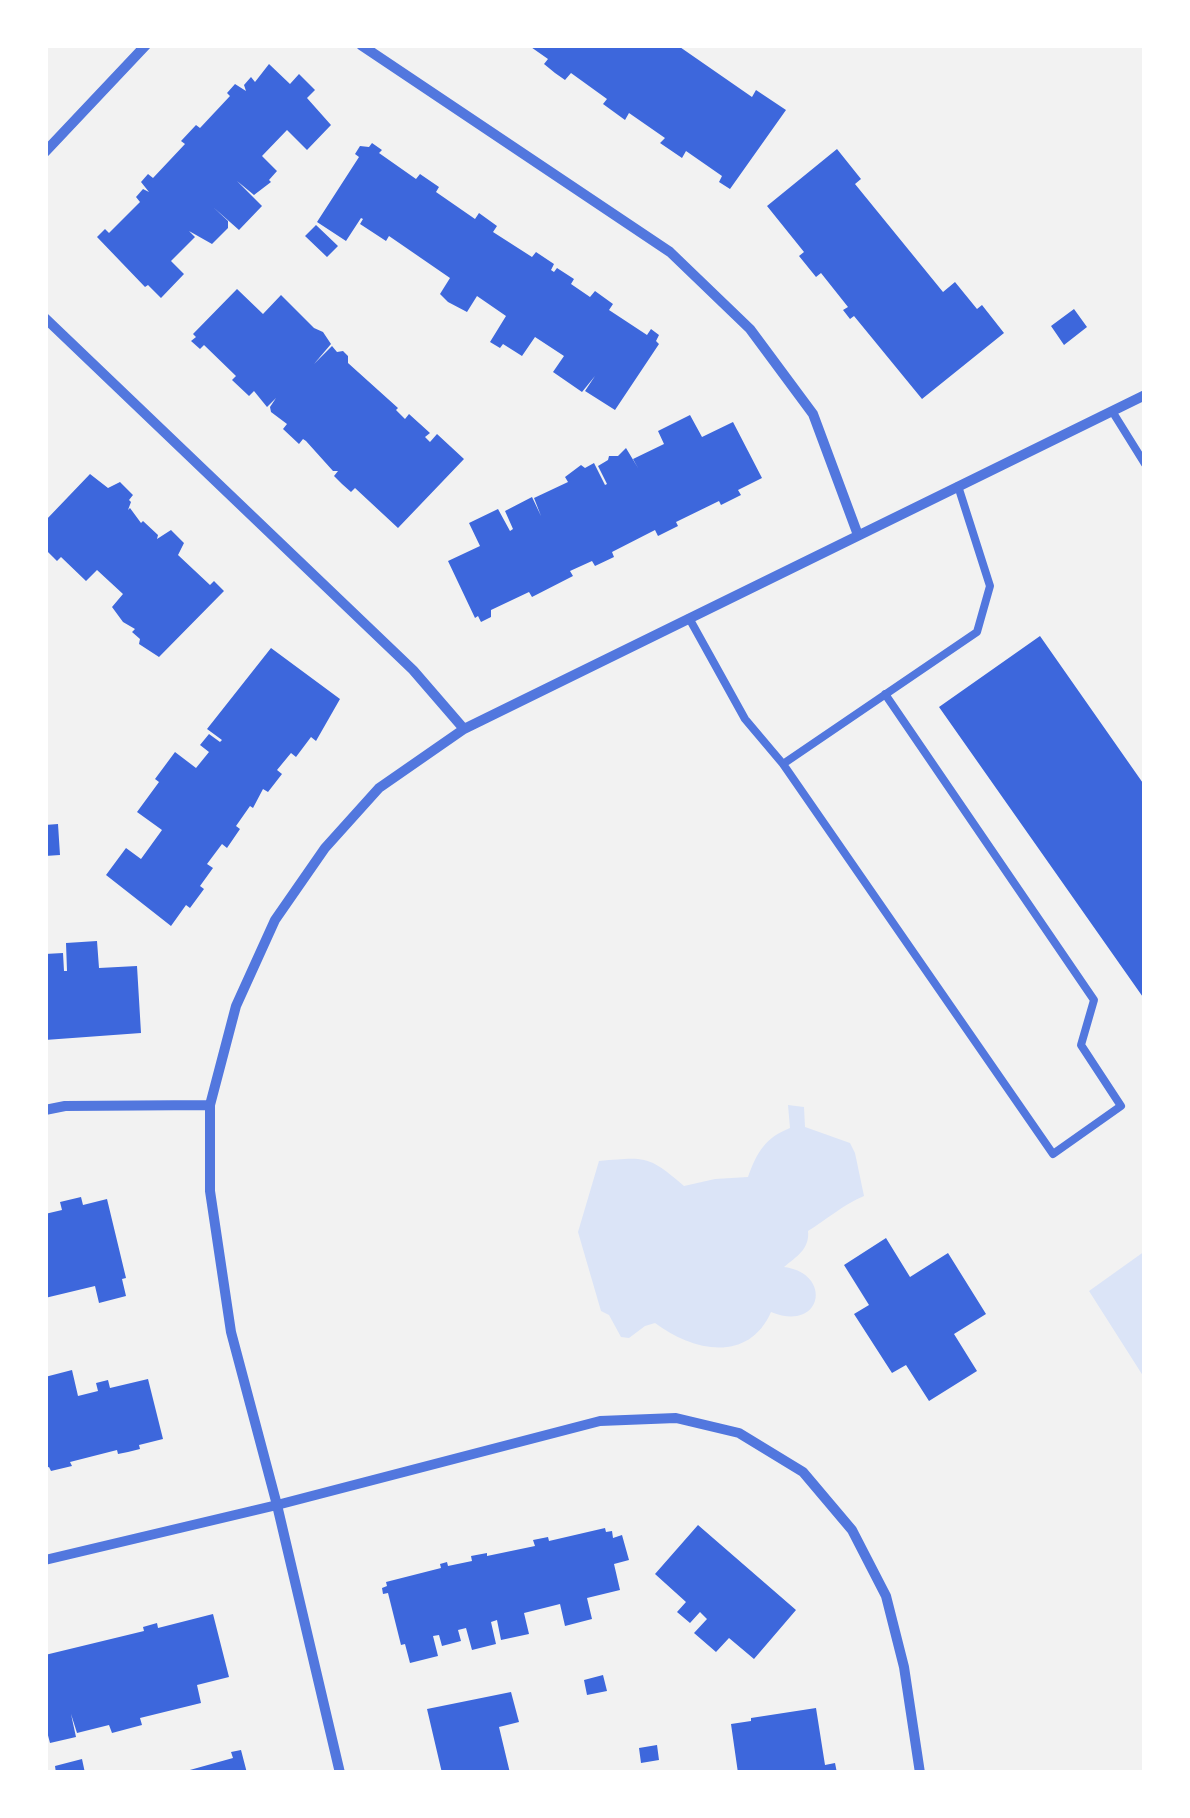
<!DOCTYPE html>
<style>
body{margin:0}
#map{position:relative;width:1190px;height:1818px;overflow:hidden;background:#f2f2f2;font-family:"IBM Plex Sans",sans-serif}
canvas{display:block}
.frame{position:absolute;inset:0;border:48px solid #fff;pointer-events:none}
</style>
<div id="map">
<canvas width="1190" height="1818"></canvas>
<div class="frame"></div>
</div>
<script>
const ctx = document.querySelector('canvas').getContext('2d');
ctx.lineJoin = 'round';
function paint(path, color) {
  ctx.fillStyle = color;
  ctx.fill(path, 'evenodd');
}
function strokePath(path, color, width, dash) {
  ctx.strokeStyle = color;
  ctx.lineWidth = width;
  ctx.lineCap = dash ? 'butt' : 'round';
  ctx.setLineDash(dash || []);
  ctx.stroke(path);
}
paint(new Path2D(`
 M788,1105L804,1107L805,1127L850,1143L855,1153L864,1196C843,1205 827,1219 808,1231C810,1249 796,1257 784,1267C833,1273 823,1333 771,1312C748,1364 692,1351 655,1323L645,1326L629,1338L621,1337L609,1315L601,1311L578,1232L599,1161C646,1157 648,1155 684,1186L715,1179L748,1177C757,1152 765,1138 790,1128Z
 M1145,1251V1379L1089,1291Z`), '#dbe4f7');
paint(new Path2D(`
 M528,45H677L752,97L756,90L786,110L730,189L719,182L722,176L686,151L682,158L660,143L665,138L629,113L625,120L603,104L607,99L571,73L565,80L555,73L544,64L548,59Z
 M269,64L290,84L299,74L315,90L307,98L331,125L307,150L287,130L262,156L277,171L269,180L271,182L254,195L237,181L262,206L239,230L213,207L228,221V228L212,244L189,231L195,237L171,261L184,274L161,298L148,285L145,287L97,237L105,229L109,233L140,202L136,197L143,189L149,192L141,182L148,174L153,178L185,144L181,141L196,125L200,128L230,96L227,93L235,84L246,91L244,85L251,77L255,82Z
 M372,143L382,150L379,153L416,179L420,174L439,187L436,192L475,219L479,213L497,226L493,232L532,257L536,252L554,264L551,270L554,272L557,268L574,279L571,284L590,297L595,291L613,304L609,310L647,335L651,329L659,335L656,341L659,344L615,410L585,391L595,376L582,392L553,372L564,356L535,337L522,356L503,344L500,348L490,342L506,316L477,296L467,312L448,302L440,294L450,278L389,236L386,241L360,224L363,219L361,218L346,241L317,222L359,157L355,154L360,146L369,147Z
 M837,149L861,179L855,184L943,292L955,282L977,309L982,305L1004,333L922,399L854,316L850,319L843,310L848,307L821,273L816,277L799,256L804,252L767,206Z
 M316,225L338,246L327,257L305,236Z
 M237,289L263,314L281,295L314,328L323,332L331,344L314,364L332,346L337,352L343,351L348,356V363L398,408L396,410L405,419L409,414L430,433L425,437L430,442L437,434L464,459L398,528L355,488L351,492L342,484L334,476L338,471H333L306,441L303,439L299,444L283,429L287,424L271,412L270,407L276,398L267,407L254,391L249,396L232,380L236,376L204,345L200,349L191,341L196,337L193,334Z
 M1074,309L1087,327L1064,345L1051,326Z
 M690,415L702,437L733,422L762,478L738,490L741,495L721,505L719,501L676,522L678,526L658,536L655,530L612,552L614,557L595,566L592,561L570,571L573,576L532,597L529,592L491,610V617L481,622L478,616L475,618L448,561L480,546L469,523L498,509L510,531L513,529L505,511L532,497L541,516L534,498L568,482L565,477L581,465L585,468L594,463L605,485L607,484L598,466L608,460L609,456H618L626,448L638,468L633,459L664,444L658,431Z
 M90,474L108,488L120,482L133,495L129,500L131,502L128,510L130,508L141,523L143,521L158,535L157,539L171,530L184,543L178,555L210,585L214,581L224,591L159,657L139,644L140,639L132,632L135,629L123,622L112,607L123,594L97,570L86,581L61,557L57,561L45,549V521Z
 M1040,636L1145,786V1000L939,707Z
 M271,648L340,699L316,741L311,737L296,757L291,753L277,770L282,774L268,792L263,789L253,808L250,806L236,826L240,829L227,848L222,844L207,864L213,868L200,886L204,889L190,908L186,905L171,926L106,875L126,848L141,859L162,830L137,812L159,782L155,779L175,752L196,768L209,752L200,745L209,734L220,742L222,740L207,729Z
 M58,824L60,855L45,856V825Z
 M97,941L99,968L137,966L141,1033L45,1040V954L63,953L64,971H67L66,943Z
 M81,1197L83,1205L107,1199L126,1278L122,1279L126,1296L99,1303L95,1286L45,1298V1214L62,1210L60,1202Z
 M886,1238L910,1277L948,1253L986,1314L954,1334L977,1371L929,1401L906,1365L892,1373L854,1314L869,1305L844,1265Z
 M72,1370L78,1396L98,1391L96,1383L108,1380L110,1388L148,1379L163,1439L139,1445L140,1449L128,1452L118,1454L117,1450L70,1462L72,1466L51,1471L49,1467L45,1468V1377Z
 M698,1525L796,1610L754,1659L729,1638L716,1652L694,1633L707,1619L700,1612L690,1623L677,1612L686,1602L655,1574Z
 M605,1528L606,1532L612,1531L613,1538L622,1535L629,1560L614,1564L620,1590L587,1598L592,1619L565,1626L560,1604L524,1613L529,1634L501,1640L497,1620L491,1622L496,1644L472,1650L466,1628L458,1630L461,1641L442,1646L439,1635L433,1636L438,1656L410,1663L405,1644L401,1645L388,1593L383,1594L382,1588L387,1586L386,1582L441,1568L440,1564L447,1562L448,1566L472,1561L471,1556L487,1553V1556L535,1546L533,1540L548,1537L549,1541Z
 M213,1614L229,1677L197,1685L201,1703L140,1718L142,1725L112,1733L109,1725L77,1733L71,1714L76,1737L50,1743L45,1724V1655L144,1631L143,1627L157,1623L158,1628Z
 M603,1675L607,1691L587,1695L584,1680Z
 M511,1692L519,1722L499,1727L510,1773H442L427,1709Z
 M816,1708L825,1765L835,1763L837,1773H738L731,1724L751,1721V1718Z
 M657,1745L659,1760L641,1763L639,1748Z
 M241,1750L247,1773H179L233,1758L231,1752Z
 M82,1759L85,1773H56L55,1766Z`), '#3d67dc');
strokePath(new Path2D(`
 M1112,411L1145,464
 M689,618L745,719L783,764L977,632L990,586L958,486
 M783,764L1053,1154L1121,1106L1081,1045L1094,1000L885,694`), '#5277de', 8);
strokePath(new Path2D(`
 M361,45L670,252L750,329L813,414L858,535
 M45,152L146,45
 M45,318L413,670L464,729
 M45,1110L65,1106L210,1105
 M45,1560L277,1505L600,1421L676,1418L739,1433L803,1472L852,1530L886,1596L904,1667L920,1773
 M340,1773L277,1505L231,1332L210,1191V1105L236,1006L275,920L325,848L379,788L464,729L1145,395`), '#5277de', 10);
</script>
